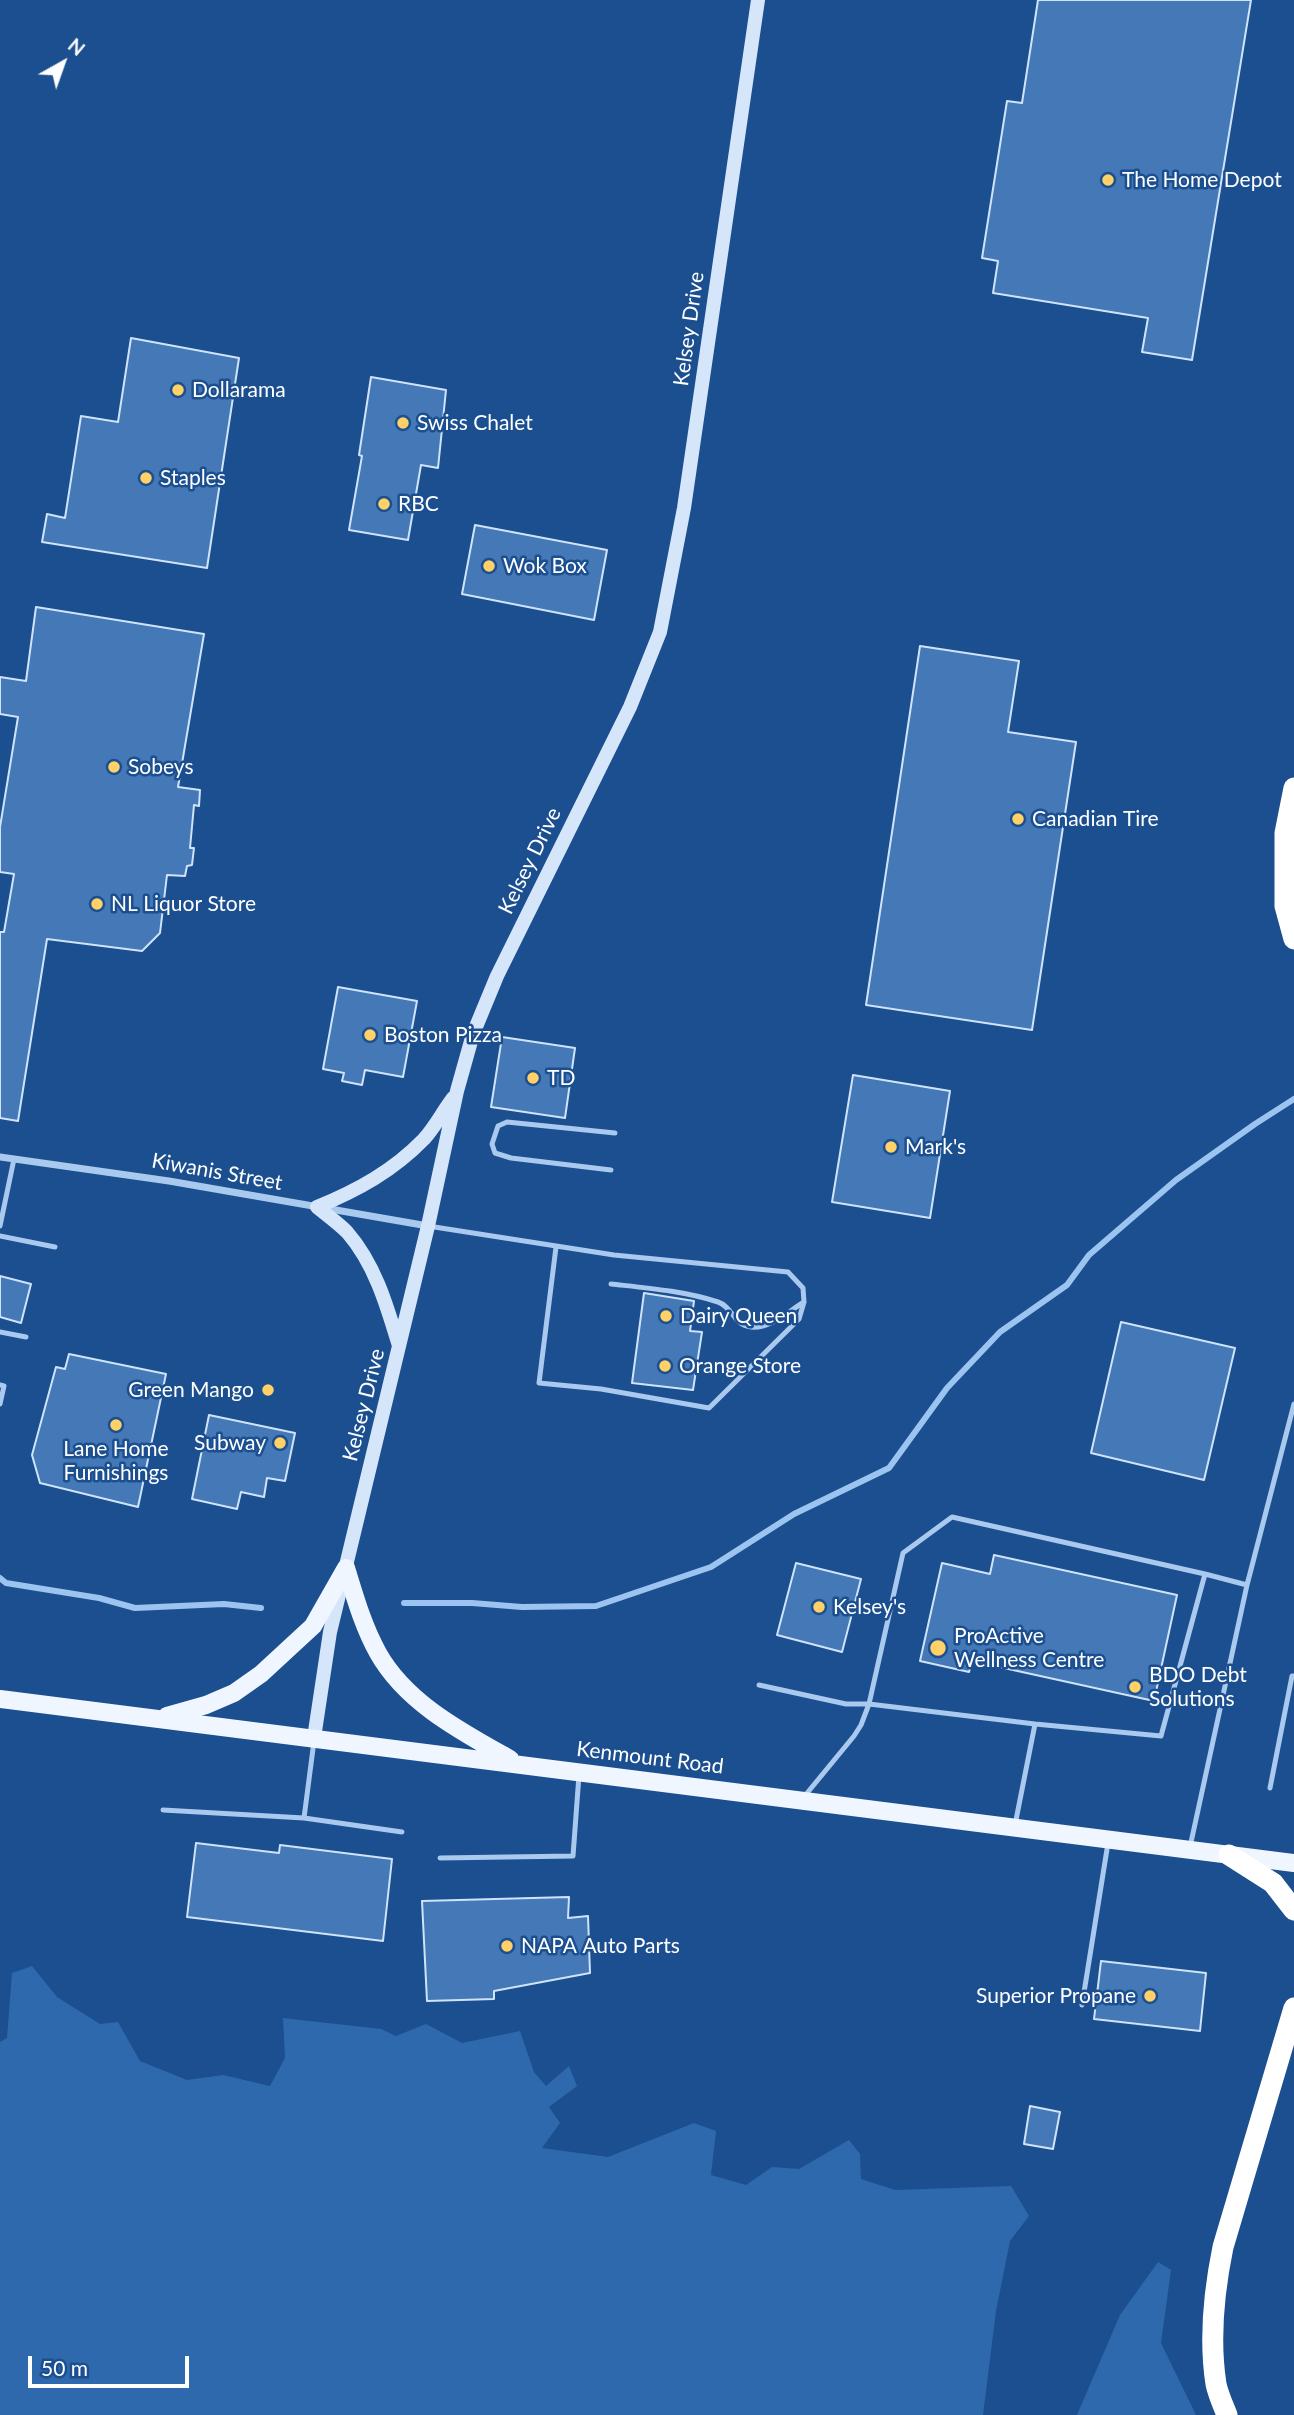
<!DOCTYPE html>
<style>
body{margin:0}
#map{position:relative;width:1294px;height:2415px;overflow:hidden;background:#1b4f8f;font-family:Lato,sans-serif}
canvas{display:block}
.north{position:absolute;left:28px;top:28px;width:70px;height:70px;-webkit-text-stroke:5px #1b4f8f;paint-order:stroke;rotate:40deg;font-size:19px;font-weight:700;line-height:28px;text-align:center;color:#fff}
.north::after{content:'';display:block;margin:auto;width:24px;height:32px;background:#fff;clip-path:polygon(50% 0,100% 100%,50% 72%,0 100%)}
.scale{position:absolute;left:28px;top:2356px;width:161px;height:32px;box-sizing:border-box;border:4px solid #fff;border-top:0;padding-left:9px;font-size:21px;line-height:24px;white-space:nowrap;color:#fff;-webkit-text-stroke:5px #1b4f8f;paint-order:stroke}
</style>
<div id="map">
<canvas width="1294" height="2415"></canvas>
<div class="north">N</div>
<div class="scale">50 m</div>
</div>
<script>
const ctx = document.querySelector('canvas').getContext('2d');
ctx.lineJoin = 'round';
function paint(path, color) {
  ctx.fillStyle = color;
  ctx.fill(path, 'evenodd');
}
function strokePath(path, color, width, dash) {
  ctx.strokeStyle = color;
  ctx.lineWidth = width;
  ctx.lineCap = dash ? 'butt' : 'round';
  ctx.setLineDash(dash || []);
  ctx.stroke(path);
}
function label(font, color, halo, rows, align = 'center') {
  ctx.font = font + ' Lato,sans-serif';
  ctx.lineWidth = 5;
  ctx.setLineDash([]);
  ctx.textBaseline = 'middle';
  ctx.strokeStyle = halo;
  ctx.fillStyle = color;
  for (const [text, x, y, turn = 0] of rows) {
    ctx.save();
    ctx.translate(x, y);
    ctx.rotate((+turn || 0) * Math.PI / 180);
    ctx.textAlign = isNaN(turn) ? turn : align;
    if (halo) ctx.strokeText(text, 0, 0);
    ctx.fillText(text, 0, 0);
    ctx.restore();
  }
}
paint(new Path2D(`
 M32,1966L57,1997L100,2024L118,2022L140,2061L187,2080L223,2075L270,2086L285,2058L283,2018L381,2029L396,2036L426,2024L462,2043L520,2031L534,2072L546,2086L569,2066L577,2086L549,2107L560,2123L542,2148L608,2157L694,2123L716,2131L711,2175L746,2185L772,2167L799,2169L849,2140L860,2154L861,2179L895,2190L1011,2186L1029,2216L1010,2241L996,2311L983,2415H0V2042L7,2038L12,1973Z
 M1158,2262L1171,2270L1161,2343L1196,2415H1077L1120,2315Z`), '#2e69ad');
strokePath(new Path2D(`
 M0,1578L6,1583L99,1598L135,1608L224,1604L261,1608
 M404,1603H472L522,1607L596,1606L711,1567L794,1514L889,1468L947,1388L1000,1332L1067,1285L1089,1255L1176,1180L1255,1124L1294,1099`), '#9cc4f0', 6);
const building = new Path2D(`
 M1038,0H1251L1192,360L1142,352L1148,318L993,293L998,261L982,258L1007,101L1022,103Z
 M131,338L239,358L207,568L42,542L47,514L65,518L81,416L118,422Z
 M371,377L446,390L438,468L421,465L408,540L349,530L362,456L359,455Z
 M475,525L607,550L594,620L462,594Z
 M36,607L204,634L178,787L200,790L199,806L194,805L190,848H194L192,865L187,866L185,876L167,875L160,933L142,951L47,939L18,1121L0,1118V932H4L14,874L0,872V827L18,717L0,714V677L26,681Z
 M920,646L1019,661L1008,732L1076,742L1032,1030L866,1005Z
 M338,987L417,1001L403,1077L365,1070L362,1085L342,1081L344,1073L323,1069Z
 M502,1037L575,1048L565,1118L491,1107Z
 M853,1075L950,1091L930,1218L832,1202Z
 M0,1276L31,1284L21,1323L0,1317Z
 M644,1293L694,1301L690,1331L702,1332L693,1390L632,1383Z
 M1121,1322L1235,1348L1204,1480L1091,1453Z
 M69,1354L166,1374L138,1507L40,1483L32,1455L56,1367L65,1369Z
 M209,1415L295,1433L285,1481L267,1478L264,1497L241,1492L237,1509L192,1499Z
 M994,1555L1177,1595L1154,1701L972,1661L969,1672L920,1661L942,1563L990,1574Z
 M796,1563L861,1579L842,1652L777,1635Z
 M196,1843L279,1853L280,1845L392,1859L383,1941L187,1917Z
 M569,1897L568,1918L588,1916L590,1973L494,1991V1999L427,2001L422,1901Z
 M1101,1961L1206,1973L1200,2031L1094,2019Z
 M1030,2106L1060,2112L1053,2149L1024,2144Z`);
paint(building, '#4478b7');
strokePath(building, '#cfe3fa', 2);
strokePath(new Path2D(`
 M611,1170L511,1158L495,1153L492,1144L498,1126L507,1122L615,1133
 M0,1226L14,1159
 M428,1226L614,1255L788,1272L803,1288L804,1302L799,1319L709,1408L601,1389L539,1383L556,1247
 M0,1236L55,1247
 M611,1284C647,1288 684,1291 718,1302C733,1307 733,1325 751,1327C770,1329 789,1311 804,1302
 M0,1332L26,1337
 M0,1385L4,1386L0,1404
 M1205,1574L1247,1585
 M759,1685L846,1704H869L861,1725L854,1736L803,1798
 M314,1741L304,1818L402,1832
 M1270,1788L1292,1676H1294
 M163,1810L304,1818
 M1015,1825L1035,1724L1161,1736L1205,1574L952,1517L903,1553L869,1704L1035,1724
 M1190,1847L1247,1585L1294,1404
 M440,1858L573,1856L579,1775
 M1082,2005L1108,1843`), '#a9c9ee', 5);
strokePath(new Path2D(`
 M0,1157L169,1181L428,1226`), '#a9c9ee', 7);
strokePath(new Path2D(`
 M399,1346C387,1306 375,1264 347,1232C338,1223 327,1215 317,1207C358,1190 393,1171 424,1139C435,1127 443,1111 453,1098
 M314,1738L330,1632L428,1226L457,1091L473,1034L497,976L630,707L660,632L684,508L758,0`), '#d6e6fa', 14);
strokePath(new Path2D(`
 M346,1568C355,1597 363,1626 378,1653C406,1703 462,1732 510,1759
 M0,1699L1294,1863
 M167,1716L206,1705L234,1693L261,1674L313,1626L346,1568`), '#f0f6ff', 18);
strokePath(new Path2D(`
 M1294,788L1285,833V906L1294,939
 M1229,1855L1273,1883L1294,1910
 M1227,2415C1223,2405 1218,2394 1216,2384C1209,2339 1214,2291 1223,2247L1294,2008`), '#fff', 21);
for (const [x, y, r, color] of [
 [1108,180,7,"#ffd166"],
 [178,390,7,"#ffd166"],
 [403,423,7,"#ffd166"],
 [146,478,7,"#ffd166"],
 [384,504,7,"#ffd166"],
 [489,566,7,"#ffd166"],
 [114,767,7,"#ffd166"],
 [1018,819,7,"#ffd166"],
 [97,904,7,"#ffd166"],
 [370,1035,7,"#ffd166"],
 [533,1078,7,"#ffd166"],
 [891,1147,7,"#ffd166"],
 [666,1316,7,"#ffd166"],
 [665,1366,7,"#ffd166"],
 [268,1390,7,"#ffd166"],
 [116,1425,7,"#ffd166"],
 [280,1443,7,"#ffd166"],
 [819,1607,7,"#ffd166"],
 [938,1648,9,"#ffd166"],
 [1135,1687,7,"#ffd166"],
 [507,1946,7,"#ffd166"],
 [1150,1996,7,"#ffd166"]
]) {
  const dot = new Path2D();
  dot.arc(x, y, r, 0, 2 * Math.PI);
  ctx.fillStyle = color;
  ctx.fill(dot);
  strokePath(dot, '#1b4f8f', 2.5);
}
label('21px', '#fff', '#1b4f8f', [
 ["The Home Depot",1122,180],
 ["Dollarama",192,390],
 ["Swiss Chalet",417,423],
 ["Staples",160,478],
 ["RBC",398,504],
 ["Wok Box",503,566],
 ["Sobeys",128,767],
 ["Canadian Tire",1032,819],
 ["NL Liquor Store",111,904],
 ["Boston Pizza",384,1035],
 ["TD",547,1078],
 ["Mark's",905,1147],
 ["Dairy Queen",680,1316],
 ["Orange Store",679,1366],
 ["Green Mango",254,1390,"right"],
 ["Subway",266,1443,"right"],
 ["Lane Home",116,1449,"center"],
 ["Furnishings",116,1473,"center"],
 ["Kelsey's",833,1607],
 ["ProActive",954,1636],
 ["Wellness Centre",954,1660],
 ["BDO Debt",1149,1675],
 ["Solutions",1149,1699],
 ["NAPA Auto Parts",521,1946],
 ["Superior Propane",1136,1996,"right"]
], 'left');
label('21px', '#fff', '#1b4f8f', [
 ["Kelsey Drive",689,329,-82],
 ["Kelsey Drive",530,861,-64],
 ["Kiwanis Street",217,1172,10],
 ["Kelsey Drive",364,1405,-76],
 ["Kenmount Road",650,1758,7]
]);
</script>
